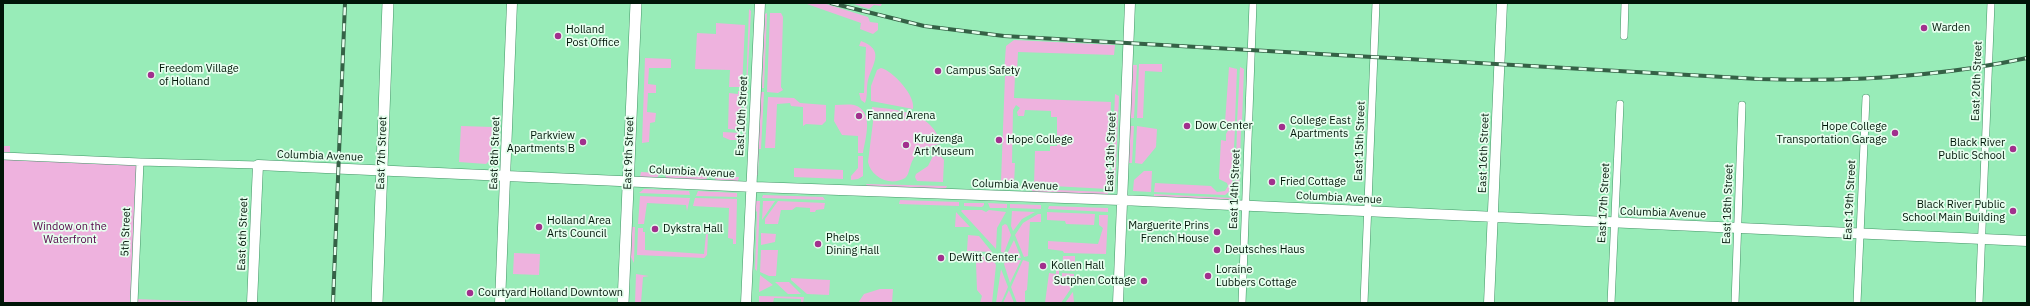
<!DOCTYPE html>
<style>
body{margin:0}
#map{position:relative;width:2030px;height:306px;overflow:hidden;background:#98ecb8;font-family:"IBM Plex Sans",sans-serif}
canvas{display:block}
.frame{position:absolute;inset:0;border:4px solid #001608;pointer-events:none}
</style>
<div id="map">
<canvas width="2030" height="306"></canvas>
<div class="frame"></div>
</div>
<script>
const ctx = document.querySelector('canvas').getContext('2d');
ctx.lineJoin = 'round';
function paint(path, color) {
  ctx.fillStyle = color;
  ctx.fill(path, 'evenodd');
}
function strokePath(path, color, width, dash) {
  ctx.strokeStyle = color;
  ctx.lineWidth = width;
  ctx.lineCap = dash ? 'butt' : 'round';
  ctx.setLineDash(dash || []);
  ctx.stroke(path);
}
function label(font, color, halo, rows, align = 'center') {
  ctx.font = font + ' "IBM Plex Sans",sans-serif';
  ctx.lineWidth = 3.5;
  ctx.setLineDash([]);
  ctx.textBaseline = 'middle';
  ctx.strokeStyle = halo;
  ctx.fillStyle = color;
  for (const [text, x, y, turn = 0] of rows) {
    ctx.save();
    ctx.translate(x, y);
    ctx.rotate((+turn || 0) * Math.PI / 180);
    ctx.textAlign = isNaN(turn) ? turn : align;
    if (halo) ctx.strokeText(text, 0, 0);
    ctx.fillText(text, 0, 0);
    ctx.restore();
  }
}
paint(new Path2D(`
 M804,3H823L868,17L870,22L878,23V30L873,34L860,29L861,23Z
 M851,3H882L881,6L874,5L869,9Z
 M749,9L751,11L747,88L746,87Z
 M767,13L764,88H762L765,14Z
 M770,13H781L783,17L781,87L783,90L778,93L767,92Z
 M716,23L745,25L742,87H729L730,70L695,69L697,33L716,34Z
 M1014,40L1115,45L1114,55L1018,52L1017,72H1004L1006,46Z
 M861,41C885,50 873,63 868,80C866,88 868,96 865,103L861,100L859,93H864L866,47L859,46Z
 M645,58L671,59V68H649L648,84L656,85V93H648L647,112L656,113L655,122L650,123L649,142L642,143Z
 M1139,64H1162V72L1145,71L1143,118H1137Z
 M1133,65H1137L1134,118H1130Z
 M1229,67L1237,69L1235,122H1225Z
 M1240,67L1244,69L1242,122H1237Z
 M881,68C893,71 916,96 913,109L871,101V86L877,70Z
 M1005,76H1015L1014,98L1111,102L1108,189L1034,185L1035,151H1050V146H1057V117H1051V111L1025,110L1024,116H1018L1017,112L1020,108L1016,105L1013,110L1012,163H1015L1014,185H1005L1001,181Z
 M738,91H742L741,130L728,129L729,93L738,94Z
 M745,91H747L745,147H743Z
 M759,92H764L761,149H759L758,175H756Z
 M1115,94L1119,96L1115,189L1111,190Z
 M768,97L794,98L800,103L826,105V121L822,125L806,124L803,126V107L791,106L790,103L777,104L775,148H765Z
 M835,105C841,105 848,104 854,105C875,111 865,139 863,153H858V136L842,135L834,121Z
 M872,107C896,109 935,113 940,144C928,147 916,150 911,164C909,169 909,175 905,178C890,187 871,177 868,162L873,122Z
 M461,126L493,127L491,159L486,164L459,162Z
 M1130,126H1134L1132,163H1128Z
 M1137,126L1157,129L1156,147L1142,164L1135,163Z
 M1230,127L1235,128L1232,189L1225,195L1154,192L1155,183L1211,186L1217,192L1225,191L1228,186L1227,183L1219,179V176L1221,140L1226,141V134Z
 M1237,128H1241L1239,195H1235Z
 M723,132L740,133V140H730L723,137Z
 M3,146H10V155L140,162L135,299L240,303H3Z
 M940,155L944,160L943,182L917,181L915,177L916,174L928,166L933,156Z
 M858,156H863V176L858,179L851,180V176L858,168Z
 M794,168L843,170V179L794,177Z
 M1144,171H1152L1151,192L1133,191L1134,180Z
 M641,172L660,173L657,178L640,177Z
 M665,174L708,175L706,180L666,178Z
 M713,176L739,177L738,181L716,180Z
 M866,184L947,186L945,190L867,186Z
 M644,189L689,191L690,195L639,193Z
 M1032,189L1108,192V196L1032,193Z
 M698,191L737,193V197L696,196Z
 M1154,194L1232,198L1231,202L1154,199Z
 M763,195L823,197L825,200L762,198Z
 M640,196L690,198L687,211L686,205L647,203L644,224H638Z
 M695,198L737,199L736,244H733V239L728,238L729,208L693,206Z
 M900,200L959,202V206L899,204Z
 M755,201H760L757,271L755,269L757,212L755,210Z
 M763,201H775L762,220Z
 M778,201L825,203L824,209L816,210L815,212H810V208L796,207L792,210H781L778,224H765V219Z
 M964,203H984V205L982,207L964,206Z
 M988,203L1007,204V208H990Z
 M1010,204L1041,205V209L1010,208Z
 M1049,206L1108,208V212L1048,209Z
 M962,210H982L986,212L989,210L1006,212L997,228L996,249L961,211Z
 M1012,211L1035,212L1022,219L1013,231L1011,226Z
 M956,212L970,227H955Z
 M1047,212L1095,214L1094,225L1066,224L1065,221L1047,220Z
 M1038,214H1041V222H1030L1028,256L1024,257L1015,235L1023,223Z
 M1099,215H1108L1106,254L1064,253L1063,251L1048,249V241L1098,244L1103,228L1099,225Z
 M1005,224L1007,225L1011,235L1004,253L1001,252L1002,226Z
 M632,227H635L634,263L631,257Z
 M638,228H643V232H645V250L704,254L706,234H708L707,255L704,258L637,255Z
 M761,233L776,234L775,242L761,245Z
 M968,235L979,236L992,252L967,251Z
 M1014,240L1021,258H1005Z
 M761,250H778L776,276H769L760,272Z
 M514,253L540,254L539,275L513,274Z
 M978,255L991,256L996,265L992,303H980L982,296L977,290L976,263Z
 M1063,256H1075V271L1062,270Z
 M1011,260H1021L1010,283L1004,264L1005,261Z
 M1023,260L1029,262L1027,290L1025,291V303H1017L1011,287Z
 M1001,269L1008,287L1001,303H996Z
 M1059,269V276H1062V273L1074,274V284L1061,303H1045L1049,273L1056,274V270Z
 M636,274L649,276L643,277L641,303H635Z
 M760,275L773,285L759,292Z
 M791,278L830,280L829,295L807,294L791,280Z
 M775,282H789L801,294H788Z
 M880,289H893L892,303H858L864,294Z
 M1009,290L1014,303H1003Z
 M1073,292L1074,303H1065L1072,293Z
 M759,296L804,297L803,303H801V299L774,298L773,303H759Z`), '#eeb2de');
const street = new Path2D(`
 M1624,36L1625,3
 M3,156L140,162L258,165
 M134,303L140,162
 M1242,303L1253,3
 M1364,303L1376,3
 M1611,303L1620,104
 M1735,303L1742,105
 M1857,303L1866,98
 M1979,303L1991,3`);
const secondary = new Path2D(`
 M252,303L258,165L755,187L1121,200L2027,241
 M500,303L512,3
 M746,303L760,3
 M1118,303L1130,3
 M1489,303L1502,3`);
const primary = new Path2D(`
 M377,303L388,3
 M623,303L636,3`);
strokePath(street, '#419465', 8);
strokePath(secondary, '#419465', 11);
strokePath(primary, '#419465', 12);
strokePath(street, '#fff', 7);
strokePath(secondary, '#fff', 10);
strokePath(primary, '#fff', 11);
const rail = new Path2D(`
 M831,3L924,26L1004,36L1759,79C1849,82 1939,77 2027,58
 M333,303L345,3`);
strokePath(rail, '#356146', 4);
strokePath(rail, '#e6feee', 2.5, [8]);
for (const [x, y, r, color] of [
 [1924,28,4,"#a1308d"],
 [558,36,4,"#a1308d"],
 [938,71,4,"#a1308d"],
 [151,75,4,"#a1308d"],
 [859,116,4,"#a1308d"],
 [1187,126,4,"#a1308d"],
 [1282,127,4,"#a1308d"],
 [1895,133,4,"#a1308d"],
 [999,140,4,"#a1308d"],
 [583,142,4,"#a1308d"],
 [906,145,4,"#a1308d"],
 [2013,149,4,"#a1308d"],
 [1272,182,4,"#a1308d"],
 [2013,211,4,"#a1308d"],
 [539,227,4,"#a1308d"],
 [655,229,4,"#a1308d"],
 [1217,232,4,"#a1308d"],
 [818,244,4,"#a1308d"],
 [1217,250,4,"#a1308d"],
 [941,258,4,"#a1308d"],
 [1043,266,4,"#a1308d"],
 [1208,276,4,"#a1308d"],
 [1144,281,4,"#a1308d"],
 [470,293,4,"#a1308d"]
]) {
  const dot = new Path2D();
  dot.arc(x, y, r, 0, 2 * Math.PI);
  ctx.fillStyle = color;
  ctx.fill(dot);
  strokePath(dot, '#e6feee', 1.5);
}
label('11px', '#001608', '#e6feee', [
 ["Warden",1932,28],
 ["Holland",566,30],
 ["Post Office",566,43],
 ["Freedom Village",159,69],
 ["of Holland",159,82],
 ["Campus Safety",946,71],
 ["Fanned Arena",867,116],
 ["College East",1290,121],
 ["Apartments",1290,134],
 ["Dow Center",1195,126],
 ["Hope College",1887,127,"right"],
 ["Transportation Garage",1887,140,"right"],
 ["Parkview",575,136,"right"],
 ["Apartments B",575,149,"right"],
 ["Kruizenga",914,139],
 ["Art Museum",914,152],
 ["Hope College",1007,140],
 ["Black River",2005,143,"right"],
 ["Public School",2005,156,"right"],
 ["Fried Cottage",1280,182],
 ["Black River Public",2005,205,"right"],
 ["School Main Building",2005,218,"right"],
 ["Holland Area",547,221],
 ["Arts Council",547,234],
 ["Marguerite Prins",1209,226,"right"],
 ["French House",1209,239,"right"],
 ["Dykstra Hall",663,229],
 ["Phelps",826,238],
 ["Dining Hall",826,251],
 ["Deutsches Haus",1225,250],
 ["DeWitt Center",949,258],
 ["Kollen Hall",1051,266],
 ["Loraine",1216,270],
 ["Lubbers Cottage",1216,283],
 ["Sutphen Cottage",1136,281,"right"],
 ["Courtyard Holland Downtown",478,293]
], 'left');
label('11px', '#001608', '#e6feee', [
 ["East 20th Street",1977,81,-88],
 ["East 10th Street",742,116,-87],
 ["East 15th Street",1360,141,-88],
 ["East 13th Street",1111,152,-88],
 ["East 7th Street",382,153,-88],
 ["East 8th Street",495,153,-88],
 ["East 9th Street",629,153,-88],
 ["East 16th Street",1484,153,-88],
 ["Columbia Avenue",320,156,2],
 ["Columbia Avenue",692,172,3],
 ["Columbia Avenue",1015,185,2],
 ["East 14th Street",1235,189,-88],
 ["Columbia Avenue",1339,198,3],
 ["East 19th Street",1850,200,-87],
 ["East 17th Street",1604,203,-87],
 ["East 18th Street",1728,204,-88],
 ["Columbia Avenue",1663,213,2],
 ["5th Street",126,232,-88],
 ["East 6th Street",243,234,-88]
]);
label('11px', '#540348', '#e6feee', [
 ["Window on the",70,227],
 ["Waterfront",70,240]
]);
</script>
